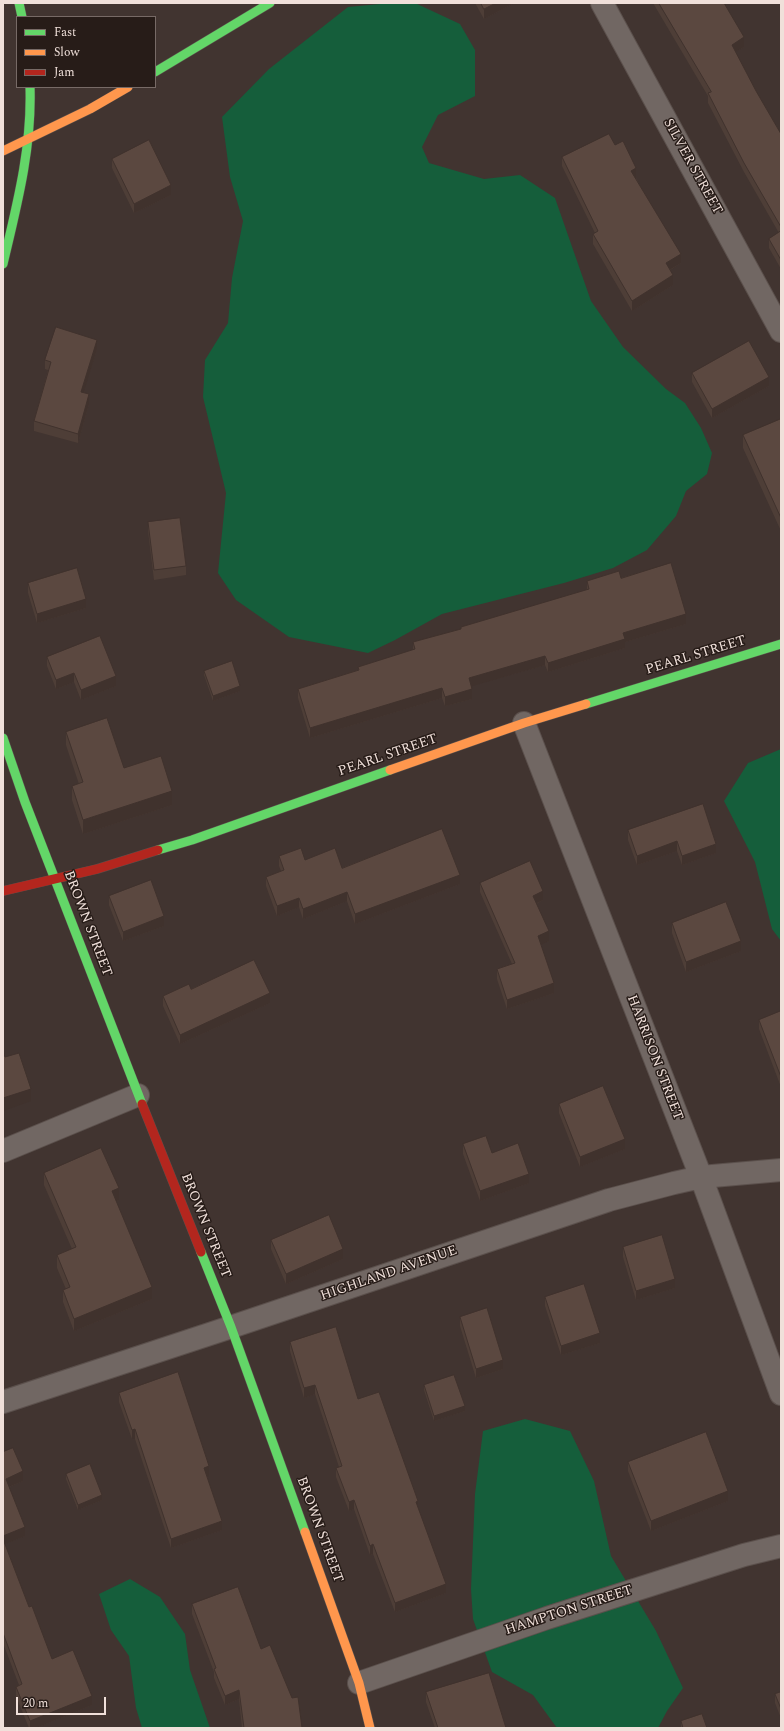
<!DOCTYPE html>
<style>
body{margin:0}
#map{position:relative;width:784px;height:1731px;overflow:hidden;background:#413430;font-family:Spectral,serif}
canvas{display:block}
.frame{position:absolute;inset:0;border:4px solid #f0e0da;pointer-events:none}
.legend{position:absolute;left:16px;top:16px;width:140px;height:72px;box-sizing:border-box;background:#271c18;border:1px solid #776a66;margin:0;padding:5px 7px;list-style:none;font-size:12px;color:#f0e0da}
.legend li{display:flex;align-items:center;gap:8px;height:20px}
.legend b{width:20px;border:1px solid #776a66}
.scale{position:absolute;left:16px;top:1697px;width:90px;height:18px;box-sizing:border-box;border:2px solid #f0e0da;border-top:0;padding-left:5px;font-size:12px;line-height:14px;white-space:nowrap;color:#f0e0da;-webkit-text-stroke:3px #271c18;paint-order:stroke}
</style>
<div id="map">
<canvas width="784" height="1731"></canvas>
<div class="frame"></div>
<ul class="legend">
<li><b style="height:5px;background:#63d668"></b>Fast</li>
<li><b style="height:5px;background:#ff974d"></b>Slow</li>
<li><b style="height:5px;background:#b3261e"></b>Jam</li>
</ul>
<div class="scale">20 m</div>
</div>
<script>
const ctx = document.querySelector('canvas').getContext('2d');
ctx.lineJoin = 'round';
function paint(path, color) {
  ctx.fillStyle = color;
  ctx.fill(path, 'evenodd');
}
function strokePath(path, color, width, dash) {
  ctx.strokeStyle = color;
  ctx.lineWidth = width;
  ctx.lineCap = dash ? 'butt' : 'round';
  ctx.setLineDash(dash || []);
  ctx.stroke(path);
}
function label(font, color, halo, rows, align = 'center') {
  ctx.font = font + ' Spectral,serif';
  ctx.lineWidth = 3;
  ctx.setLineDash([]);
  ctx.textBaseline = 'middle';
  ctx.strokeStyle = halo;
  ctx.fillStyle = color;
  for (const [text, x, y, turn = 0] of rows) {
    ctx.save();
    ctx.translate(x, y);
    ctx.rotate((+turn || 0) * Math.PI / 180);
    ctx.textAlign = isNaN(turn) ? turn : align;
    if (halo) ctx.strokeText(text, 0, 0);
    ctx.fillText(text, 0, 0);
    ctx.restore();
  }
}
paint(new Path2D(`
 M391,3H415L460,24L475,50V96L438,115L422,147L429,163L484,179L520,175L555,198L591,301L623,347L666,389L685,403L701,428L712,453L707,474L686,491L676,516L647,550L613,568L564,583L442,614L395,640L368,653L289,637L236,600L218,573L226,493L203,397L205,360L228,323L232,278L243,221L230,177L222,117L269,69L348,7Z
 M781,749V941L772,929L755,862L724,801L748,763Z
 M525,1419L570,1431L594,1481L611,1556L656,1631L683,1688L667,1711L658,1728H557L533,1695L492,1672L473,1619L471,1589L475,1494L483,1431Z
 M130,1579L160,1597L185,1634L190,1670L210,1728H142L136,1708L129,1656L111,1630L99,1594Z`), '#155e3b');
const street = new Path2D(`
 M602,3L781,331
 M524,723L701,1177L781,1394
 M3,1151L138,1095
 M3,1402L231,1327L609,1200L674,1183L701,1177L781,1170
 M359,1683L547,1618L744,1555L781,1546`);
const fast = new Path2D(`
 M19,3L22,17
 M155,72L270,3
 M3,264C17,205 32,148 30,87
 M586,704L781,644
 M3,738L25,802L142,1104
 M158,850L192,840L390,770
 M201,1252L231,1327L305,1532`);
const slow = new Path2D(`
 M3,151L90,109L128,87
 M390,770L524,723L586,704
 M305,1532L359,1683L370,1728`);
const jam = new Path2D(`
 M3,891L97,869L158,850
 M142,1104L201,1252`);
strokePath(street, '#5b504c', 24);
strokePath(fast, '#5b504c', 10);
strokePath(slow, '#5b504c', 10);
strokePath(jam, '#5b504c', 10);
strokePath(street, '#716763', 22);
strokePath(fast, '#63d668', 9);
strokePath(slow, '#ff974d', 9);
strokePath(jam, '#b3261e', 9);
paint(new Path2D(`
 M475,3H514L484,19Z
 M653,3H724L744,47L735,52L756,91L781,134V269L769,248V239L779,233L744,172L708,103V96Z
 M615,145L636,178L681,263L670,270L673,285L632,311L593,244V234L595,233L562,166V157Z
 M112,159L171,195L134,213L112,168Z
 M97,349L83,393L89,404L78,443L34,431V421L48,370L45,369V360Z
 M692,373L769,386L712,418L692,382Z
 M781,419V531L743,448V435Z
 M148,522L186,566V575L154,580L148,531Z
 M621,578L686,624L625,642V648L548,672L545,665L471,686L472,699L445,706L442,698L310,738L298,698V689L358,670V667L413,650V642L461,629V627L587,590V581Z
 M28,583L86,608L37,623L28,593Z
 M47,657L116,686L81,700L74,682L56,689L47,666Z
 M204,671L240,691L213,701L204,675Z
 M66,732L124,768L172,805L83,834L72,800V786L79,784L66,745Z
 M628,830L716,844V853L682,865L677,851L637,865L628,840Z
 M279,856L305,860L342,868L460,884L355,924L347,901L303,919L299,907L277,916L266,886V877L281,871L279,866Z
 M480,883L543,900L536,904L549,941L541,944L554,993L507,1009L497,979V969L512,964L480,892Z
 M109,896L164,926L123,941L109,905Z
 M672,923L741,951L686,972L672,933Z
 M191,989L270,1003L180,1044L163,1006V996Z
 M781,1011V1087L759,1029V1020Z
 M559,1104L625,1149L580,1167L559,1113Z
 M463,1144L492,1153L529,1183L480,1201L463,1154Z
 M44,1173L119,1200L116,1201L152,1299L74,1331L63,1302V1290L66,1289L57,1268V1255L72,1249L44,1185Z
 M271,1240L343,1259L286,1284L271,1249Z
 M623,1247L675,1288L636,1300L623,1257Z
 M545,1297L600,1343L561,1355L545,1306Z
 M460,1317L503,1369L476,1378L460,1326Z
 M290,1342L358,1399L418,1509L446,1593L395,1612L373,1554L370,1555L354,1509L349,1511L336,1477V1468L339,1467L315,1394L304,1398L290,1351Z
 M424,1385L465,1411L434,1421L424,1390Z
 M119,1393L209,1476H207L222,1530L171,1548L135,1439H132L119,1402Z
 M3,1452L23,1481L9,1487L25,1536L5,1544L29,1607L52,1659L92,1705L36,1728H29L16,1696V1687L19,1685L3,1643Z
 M628,1462L728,1501L651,1531L628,1471Z
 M66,1474L102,1500L78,1510L66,1479Z
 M192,1604L261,1649L302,1728H242L239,1699L225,1705L214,1678V1672L192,1614Z
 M426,1692L506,1728H435L426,1702Z
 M781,1692V1718L775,1703V1694Z
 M681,1721L707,1728H681Z`), '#4e3e37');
paint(new Path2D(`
 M496,3H514L484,19V9Z
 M744,37V47L732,54V45Z
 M636,168V178L631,180V171Z
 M171,185V195L134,213V204Z
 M681,254V263L666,272V263Z
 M673,275V285L632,311V301Z
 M97,340V349L81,401V392Z
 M769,377V386L712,418V409Z
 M89,394V404L78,443V434Z
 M86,599V608L37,623V614Z
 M686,614V624L625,642V648L548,672V663L623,633Z
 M545,656V665L469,687V678Z
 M74,673V682L56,689V680Z
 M116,676V686L81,700V690Z
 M240,686V691L213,701V696Z
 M442,688V698L310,738V728Z
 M472,689V699L445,706V697Z
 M172,791V805L83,834V820Z
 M677,841V851L637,865V856Z
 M716,844V853L682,865V856Z
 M460,875V884L355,924V914Z
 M543,891V900L533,905V896Z
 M347,892V901L303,919V909Z
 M299,898V907L277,916V906Z
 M164,916V926L123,941V932Z
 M549,931V941L538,946V936Z
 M741,941V951L686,972V962Z
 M554,983V993L507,1009V1000Z
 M270,993V1003L180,1044V1035Z
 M31,1089V1101L3,1111V1098Z
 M625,1139V1149L580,1167V1157Z
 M529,1174V1183L480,1201V1191Z
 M119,1188V1200L112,1203V1191Z
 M343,1249V1259L286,1284V1274Z
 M675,1279V1288L636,1300V1291Z
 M152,1287V1299L74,1331V1319Z
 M600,1333V1343L561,1355V1346Z
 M503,1360V1369L476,1378V1369Z
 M315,1385V1394L304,1398V1388Z
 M465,1406V1411L434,1421V1416Z
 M135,1429V1439H132V1430Z
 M209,1466V1476L204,1477V1468Z
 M23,1471V1481L6,1488V1479Z
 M728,1491V1501L651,1531V1521Z
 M102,1495V1500L78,1510V1505Z
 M354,1500V1509L349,1511V1502Z
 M418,1501V1511L416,1502Z
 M222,1521V1530L171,1548V1539Z
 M25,1527V1536L3,1545V1536Z
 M373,1544V1554L370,1555V1546Z
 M446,1584V1593L395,1612V1603Z
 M239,1690V1699L225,1705V1696Z
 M92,1696V1705L36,1728H30V1721Z`), '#40322d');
const building = new Path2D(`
 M481,3H496L484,9Z
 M659,3H724L744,37L732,45L756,91L781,134V227L744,163L708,93L711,92Z
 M609,134L615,145L623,141L636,168L631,171L681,254L666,263L673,275L632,301L593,234L598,231L562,157Z
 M149,140L171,185L134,204L112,159Z
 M781,231V260L769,239Z
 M56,327L97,340L81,392L89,394L78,434L34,421L51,362L45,360Z
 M749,341L769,377L712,409L692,373Z
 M781,419V518L743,435Z
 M180,518L186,566L154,570L148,522Z
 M671,563L686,614L623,633L625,639L548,663L545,656L469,678L472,689L445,697L442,688L310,728L298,689L359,670L358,667L415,649L413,642L461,629V627L589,589L587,581L619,571L621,578Z
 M77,568L86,599L37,614L28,583Z
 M100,636L116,676L81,690L74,673L56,680L47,657Z
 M232,661L240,686L213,696L204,671Z
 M107,718L124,768L161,756L172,791L83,820L72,786L83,782L66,732Z
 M703,804L716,844L682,856L677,841L637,856L628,830Z
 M442,829L460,875L355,914L347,892L303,909L299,898L277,906L266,877L284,870L279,856L301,848L305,860L335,848L342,868Z
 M530,861L543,891L533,896L549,931L538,936L554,983L507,1000L497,969L515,963L480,883Z
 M151,880L164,916L123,932L109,896Z
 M726,902L741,941L686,962L672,923Z
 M254,960L270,993L180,1035L163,996L189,984L191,989Z
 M781,1011V1077L759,1020Z
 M3,1051L5,1057L19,1053L31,1089L3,1098Z
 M603,1086L625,1139L580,1157L559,1104Z
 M486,1136L492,1153L518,1143L529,1174L480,1191L463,1144Z
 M101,1148L119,1188L112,1191L152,1287L74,1319L63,1290L70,1287L57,1255L76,1247L44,1173Z
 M329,1215L343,1249L286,1274L271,1240Z
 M662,1235L675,1279L636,1291L623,1247Z
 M584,1284L600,1333L561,1346L545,1297Z
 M487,1308L503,1360L476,1369L460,1317Z
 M336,1327L358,1399L379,1392L418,1501L416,1502L446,1584L395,1603L373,1544L370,1546L354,1500L349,1502L336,1468L342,1466L315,1385L304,1388L290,1342Z
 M178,1372L209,1466L204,1468L222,1521L171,1539L135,1429L132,1430L119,1393Z
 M454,1375L465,1406L434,1416L424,1385Z
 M706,1432L728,1491L651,1521L628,1462Z
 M13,1448L23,1471L6,1479L25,1527L3,1536V1452Z
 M90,1464L102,1495L78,1505L66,1474Z
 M3,1539L29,1607L32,1606L52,1659L73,1650L92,1696L30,1721L16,1687L22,1684L3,1633Z
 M238,1587L261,1649L270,1645L292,1698L298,1697L302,1728H244L239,1690L225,1696L214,1669L216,1668L192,1604Z
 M489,1673L506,1728H438L426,1692Z
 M781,1692V1709L775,1694Z
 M702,1714L707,1728H683L681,1721Z`);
paint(building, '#5b4840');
strokePath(building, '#40322d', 1);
label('14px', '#f0e0da', '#271c18', [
 ["SILVER STREET",692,167,61],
 ["PEARL STREET",696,656,-17],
 ["PEARL STREET",388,756,-19],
 ["BROWN STREET",87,924,69],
 ["HARRISON STREET",654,1058,69],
 ["BROWN STREET",205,1226,68],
 ["HIGHLAND AVENUE",389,1274,-19],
 ["BROWN STREET",319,1530,70],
 ["HAMPTON STREET",569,1611,-18]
]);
</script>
